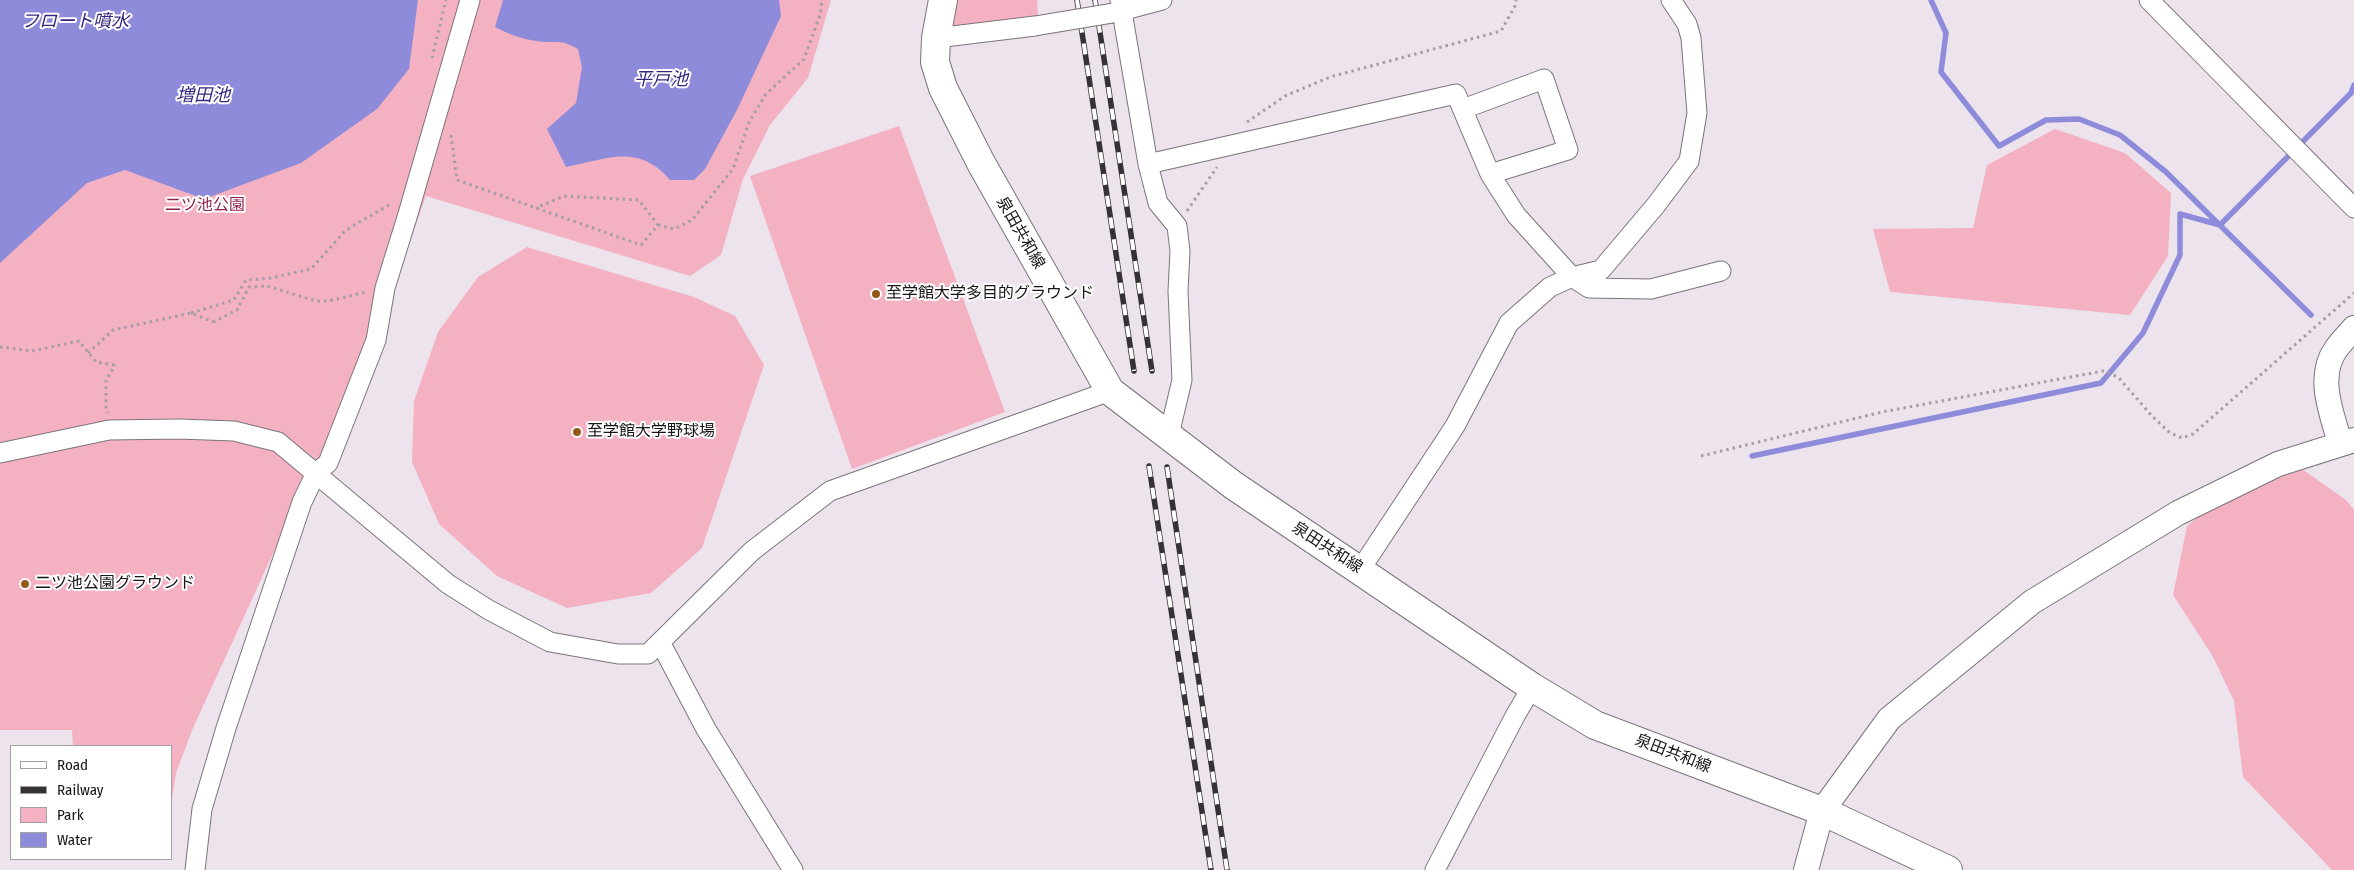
<!DOCTYPE html>
<meta charset="utf-8">
<style>
body{margin:0}
#map{position:relative;width:2354px;height:870px;overflow:hidden;background:#ece3ed;font-family:"Fira Sans Condensed",sans-serif}
canvas{display:block}
.legend{position:absolute;left:10px;top:745px;width:162px;height:115px;box-sizing:border-box;background:#fff;border:1px solid #a3a1a3;margin:0;padding:6px 9px;list-style:none;font-size:15px;color:#181418}
.legend li{display:flex;align-items:center;gap:10px;height:25px}
.legend b{width:25px;border:1px solid #a3a1a3}
</style>
<div id="map">
<canvas width="2354" height="870"></canvas>
<ul class="legend">
<li><b style="height:6px;background:#fff"></b>Road</li>
<li><b style="height:6px;background:#353135"></b>Railway</li>
<li><b style="height:14px;background:#f4b1c2"></b>Park</li>
<li><b style="height:14px;background:#8e8cda"></b>Water</li>
</ul>
</div>
<script>
const ctx = document.querySelector('canvas').getContext('2d');
ctx.lineJoin = 'round';
function paint(path, color) {
  ctx.fillStyle = color;
  ctx.fill(path, 'evenodd');
}
function strokePath(path, color, width, dash) {
  ctx.strokeStyle = color;
  ctx.lineWidth = width;
  ctx.lineCap = dash ? 'butt' : 'round';
  ctx.setLineDash(dash || []);
  ctx.stroke(path);
}
function label(font, color, halo, rows, align = 'center') {
  ctx.font = font + ' "Fira Sans Condensed","Noto Sans JP",sans-serif';
  ctx.lineWidth = 4;
  ctx.setLineDash([]);
  ctx.textBaseline = 'middle';
  ctx.strokeStyle = halo;
  ctx.fillStyle = color;
  for (const [text, x, y, turn = 0] of rows) {
    ctx.save();
    ctx.translate(x, y);
    ctx.rotate((+turn || 0) * Math.PI / 180);
    ctx.textAlign = isNaN(turn) ? turn : align;
    if (halo) ctx.strokeText(text, 0, 0);
    ctx.fillText(text, 0, 0);
    ctx.restore();
  }
}
paint(new Path2D(`
 M0,0H831L808,78L770,125L743,179L721,255L690,276L426,196L333,459H311L303,488L193,728L176,773L171,806V746H73L72,730H0Z
 M949,0H1037L1038,15L942,29Z
 M899,126L1005,412L852,469L750,176Z
 M2055,129L2125,153L2171,193L2168,256L2130,315L1890,292L1873,229L1973,228L1987,165Z
 M527,247L694,297L735,316L764,365L702,548L651,593L567,608L497,576L439,524L412,462L414,401L438,332L478,277Z
 M2302,469L2346,500L2354,510V870H2332L2243,777L2234,701L2212,655L2173,595L2187,526L2228,493Z`), '#f4b1c2');
paint(new Path2D(`
 M0,0H418L409,69L377,109L301,163L204,199L125,170L87,183L0,263Z
 M503,0H779L781,16L737,110L705,169L694,180H670C638,143 608,159 566,167L547,129L576,103L582,67L578,49C560,38 555,44 536,41C522,39 508,34 495,27Z`), '#8e8cda');
strokePath(new Path2D(`
 M1931,0L1946,33L1941,72L1999,146L2046,120L2079,119L2120,135L2166,172L2311,315
 M1752,456L2101,383L2143,333L2180,255V214L2220,225L2351,93L2354,85`), '#8e8cda', 5.5);
const minor = new Path2D(`
 M1120,0L1148,164L1158,203L1177,226L1180,251L1178,291L1182,380L1169,435
 M2149,0L2354,208
 M1113,13L1162,0
 M936,38L1035,26
 M1463,109L1544,79L1568,150L1490,174
 M1148,164L1456,94L1490,174L1516,215L1572,277L1589,288L1651,289L1721,271
 M0,453L109,430L179,429L234,431L278,442L448,584L489,610L550,642L618,654H648L752,551L830,491L1110,391
 M1360,570L1455,426L1509,323L1550,287L1572,277L1601,270L1656,205L1689,161L1697,113L1691,38L1687,24L1671,0
 M660,642L706,729L793,870
 M195,870L202,809L226,728L302,502L316,473L328,463L376,340L385,288L408,214L470,0
 M1435,870L1515,716L1532,687`);
const tertiary = new Path2D(`
 M2340,443C2332,414 2316,377 2336,349C2341,342 2348,335 2354,328
 M1806,870L1822,811L1889,719L2032,602L2178,513L2278,464L2354,440`);
const secondary = new Path2D(`
 M943,0L936,38L935,62L943,88L981,163L1110,391L1233,485L1532,687L1595,725L1822,811L1948,870`);
strokePath(minor, '#7c747c', 21);
strokePath(tertiary, '#7c747c', 26);
strokePath(secondary, '#7c747c', 30);
strokePath(new Path2D(`
 M432,58L446,0
 M1247,122L1285,96L1330,77L1501,31L1515,6L1516,0
 M451,135L457,180L641,245L658,225L639,200L564,196L536,208
 M1187,211L1217,167
 M658,225L674,229L692,220L733,169L749,122L766,94L804,59L820,15L822,0
 M191,313L234,300L246,280L271,278L311,269L346,230L392,203
 M213,322L237,310L249,287L267,286L316,301H328L367,292
 M0,347L32,351L79,341L96,362L114,365L111,373L106,379V410L108,413
 M88,353L113,330L191,313L213,322
 M1701,456L1882,412L2103,371L2118,377L2152,416L2170,433L2182,438L2193,434L2354,293`), '#a49da5', 3, [2.5, 4]);
strokePath(minor, '#fff', 19);
strokePath(tertiary, '#fff', 24);
strokePath(secondary, '#fff', 28);
const rail = new Path2D(`
 M1077,0L1134,371
 M1095,0L1152,371
 M1149,466L1211,870
 M1167,467L1227,870`);
strokePath(rail, '#353135', 5.5);
strokePath(rail, '#fff', 4, [11]);
const minorBridge = new Path2D(`
 M1035,26L1113,13`);
strokePath(minorBridge, '#7c747c', 21, []);
strokePath(minorBridge, '#fff', 19);
for (const [x, y, r, color] of [
 [876,294,5,"#935718"],
 [577,432,5,"#935718"],
 [25,584,5,"#935718"]
]) {
  const dot = new Path2D();
  dot.arc(x, y, r, 0, 2 * Math.PI);
  ctx.fillStyle = color;
  ctx.fill(dot);
  strokePath(dot, '#fff', 2);
}
label('16px', '#8e244c', '#fff', [
 ["二ツ池公園",205,206]
]);
label('16px', '#181418', '#fff', [
 ["泉田共和線",1020,233,60],
 ["泉田共和線",1327,548,33],
 ["泉田共和線",1673,754,21]
]);
label('16px', '#181418', '#fff', [
 ["至学館大学多目的グラウンド",886,294],
 ["至学館大学野球場",587,432],
 ["二ツ池公園グラウンド",35,584]
], 'left');
label('italic 18px', '#362681', '#fff', [
 ["フロート噴水",75,22],
 ["平戸池",661,80],
 ["増田池",203,96]
]);
</script>
